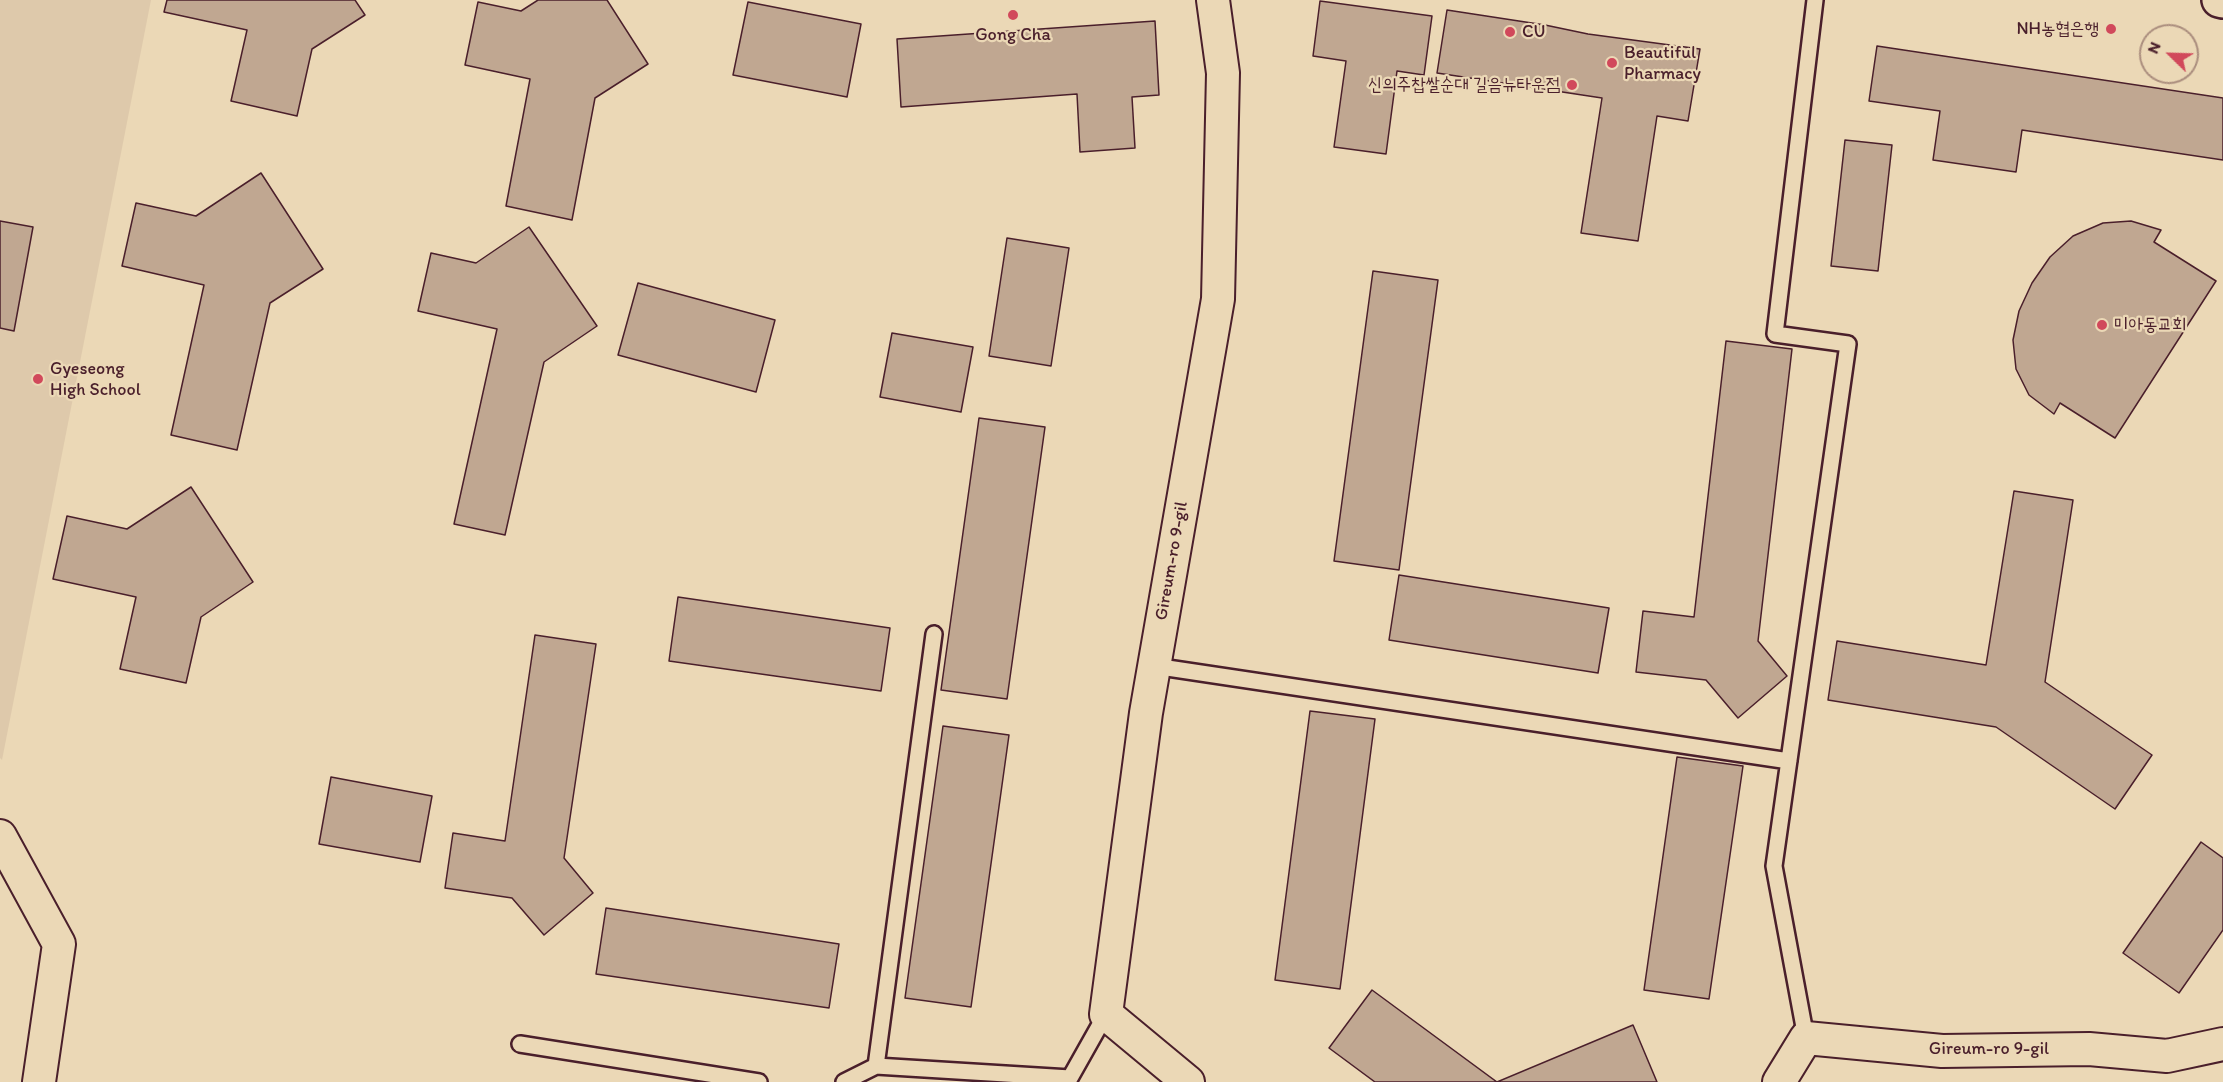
<!DOCTYPE html>
<meta charset="utf-8">
<style>
body{margin:0}
#map{position:relative;width:2223px;height:1082px;overflow:hidden;background:#ebd8b6;font-family:Itim,sans-serif}
canvas{display:block}
.north{position:absolute;left:2139px;top:24px;width:60px;height:60px;box-sizing:border-box;background:#ebd8b6;border:2px solid #ab8e7e;border-radius:50%;rotate:293deg;font-size:16px;font-weight:700;line-height:24px;text-align:center;color:#4a1f2b}
.north::after{content:'';display:block;margin:auto;width:21px;height:27px;background:#d1495b;clip-path:polygon(50% 0,100% 100%,50% 72%,0 100%)}
</style>
<div id="map">
<canvas width="2223" height="1082"></canvas>
<div class="north">N</div>
</div>
<script>
const ctx = document.querySelector('canvas').getContext('2d');
ctx.lineJoin = 'round';
function paint(path, color) {
  ctx.fillStyle = color;
  ctx.fill(path, 'evenodd');
}
function strokePath(path, color, width, dash) {
  ctx.strokeStyle = color;
  ctx.lineWidth = width;
  ctx.lineCap = dash ? 'butt' : 'round';
  ctx.setLineDash(dash || []);
  ctx.stroke(path);
}
function label(font, color, halo, rows, align = 'center') {
  ctx.font = font + ' Itim,"Poor Story",sans-serif';
  ctx.lineWidth = 4.5;
  ctx.setLineDash([]);
  ctx.textBaseline = 'middle';
  ctx.strokeStyle = halo;
  ctx.fillStyle = color;
  for (const [text, x, y, turn = 0] of rows) {
    ctx.save();
    ctx.translate(x, y);
    ctx.rotate((+turn || 0) * Math.PI / 180);
    ctx.textAlign = isNaN(turn) ? turn : align;
    if (halo) ctx.strokeText(text, 0, 0);
    ctx.fillText(text, 0, 0);
    ctx.restore();
  }
}
paint(new Path2D(`
 M0,0H151L2,760L0,758Z`), '#dec9ab');
const building = new Path2D(`
 M167,0H355L365,15L312,49L297,116L231,101L247,30L164,12Z
 M538,0H607L648,64L595,98L572,220L506,206L530,79L465,65L478,2L521,11Z
 M1320,1L1432,16L1424,75L1397,71L1386,154L1334,147L1346,61L1313,56Z
 M748,2L861,24L847,97L733,75Z
 M1447,10L1545,25L1588,34L1700,49L1688,121L1657,116L1638,241L1581,233L1602,98L1437,73Z
 M1155,21L1159,95L1132,97L1135,148L1080,152L1077,94L901,107L897,39Z
 M1877,46L2223,98V160L2022,130L2016,172L1933,160L1940,111L1869,101Z
 M1845,140L1892,145L1878,271L1831,266Z
 M261,173L323,269L270,303L237,450L171,435L204,285L122,266L136,203L196,216Z
 M0,221L33,227L14,331L0,328Z
 M2131,221L2161,230L2154,242L2216,281L2115,438L2060,403L2054,414L2029,395L2016,369L2013,340L2019,311L2032,283L2050,257L2073,236L2103,223Z
 M529,227L597,326L544,362L505,535L454,524L497,329L418,311L431,253L476,263Z
 M1007,238L1069,248L1051,366L989,356Z
 M1373,271L1438,280L1399,570L1334,561Z
 M638,283L775,320L756,392L618,355Z
 M892,333L973,347L961,412L880,397Z
 M1726,341L1792,349L1758,641L1787,676L1738,718L1706,680L1636,672L1643,611L1694,617Z
 M979,418L1045,427L1007,699L941,690Z
 M191,487L253,582L201,617L186,683L120,669L136,597L53,579L67,516L127,529Z
 M2014,491L2073,500L2045,682L2152,755L2115,809L1996,727L1828,700L1837,641L1986,665Z
 M1399,575L1609,608L1598,673L1389,640Z
 M678,597L890,628L881,691L669,661Z
 M535,635L596,644L564,858L593,893L544,935L512,898L445,888L453,833L505,841Z
 M1310,711L1375,719L1340,989L1275,980Z
 M943,726L1009,735L971,1007L905,998Z
 M1677,757L1743,766L1709,999L1644,990Z
 M331,777L432,796L420,862L319,844Z
 M2201,842L2223,858V930L2179,993L2123,953Z
 M606,908L839,944L829,1008L596,974Z
 M1372,990L1497,1082L1633,1025L1657,1082H1375L1329,1048Z`);
paint(building, '#c0a791');
strokePath(building, '#4a1f2b', 1.5);
const lane = new Path2D(`
 M1154,666L1789,761
 M1806,1038L1774,866L1848,344L1775,334L1815,0
 M520,1044L759,1082
 M876,1066L934,634
 M844,1082L876,1066L1070,1078L1106,1014`);
const street = new Path2D(`
 M0,836L59,944L39,1082
 M1188,1082L1106,1014L1146,713L1218,299L1223,73L1213,0
 M1779,1082L1806,1038L1942,1051L2089,1049L2167,1056L2223,1044`);
const secondary = new Path2D(`
 M2219,0L2223,1`);
strokePath(lane, '#4a1f2b', 20);
strokePath(street, '#4a1f2b', 36);
strokePath(secondary, '#4a1f2b', 38);
strokePath(lane, '#ebd8b6', 15);
strokePath(street, '#ebd8b6', 32);
strokePath(secondary, '#ebd8b6', 33);
for (const [x, y, r, color] of [
 [1013,15,6,"#d1495b"],
 [2111,29,6,"#d1495b"],
 [1510,32,6,"#d1495b"],
 [1612,63,6,"#d1495b"],
 [1572,85,6,"#d1495b"],
 [2102,325,6,"#d1495b"],
 [38,379,6,"#d1495b"]
]) {
  const dot = new Path2D();
  dot.arc(x, y, r, 0, 2 * Math.PI);
  ctx.fillStyle = color;
  ctx.fill(dot);
  strokePath(dot, '#ebd8b6', 2);
}
label('18px', '#4a1f2b', '#ebd8b6', [
 ["NH농협은행",2099,29,"right"],
 ["CU",1522,32],
 ["Gong Cha",1013,35,"center"],
 ["Beautiful",1624,53],
 ["Pharmacy",1624,74],
 ["신의주찹쌀순대 길음뉴타운점",1560,85,"right"],
 ["미아동교회",2114,325],
 ["Gyeseong",50,369],
 ["High School",50,390]
], 'left');
label('18px', '#4a1f2b', '#ebd8b6', [
 ["Gireum-ro 9-gil",1172,561,-80],
 ["Gireum-ro 9-gil",1989,1049]
]);
</script>
